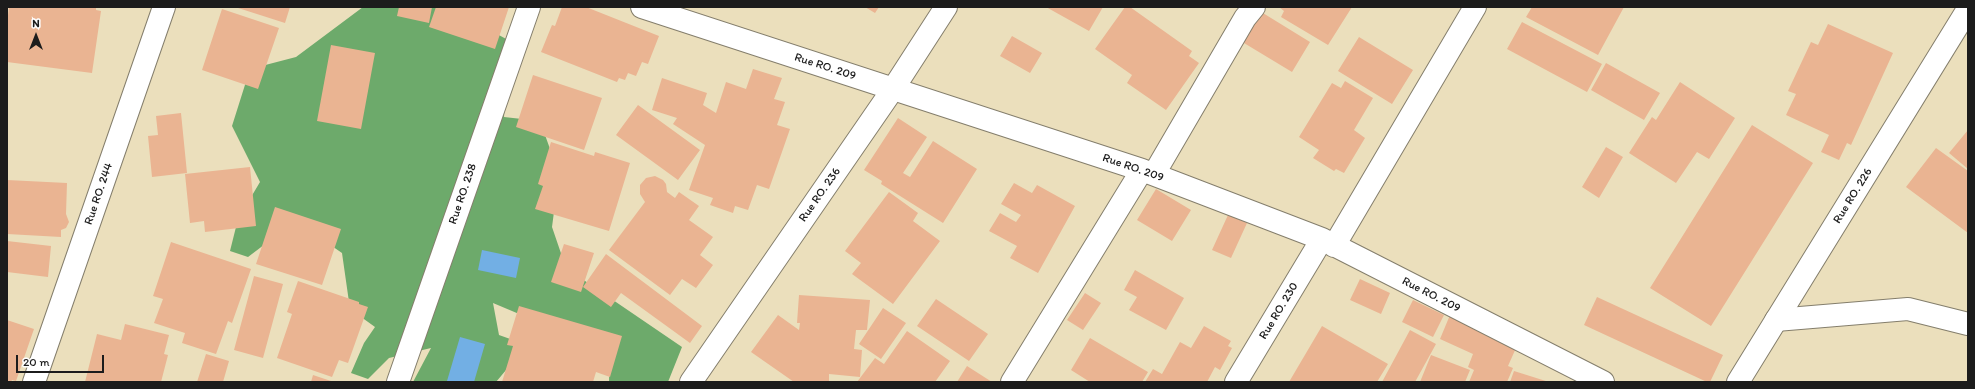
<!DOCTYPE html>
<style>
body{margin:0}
#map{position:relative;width:1975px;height:389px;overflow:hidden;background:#ebdfbc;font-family:Itim,sans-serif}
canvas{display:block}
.frame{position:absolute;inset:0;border:8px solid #1c1c1c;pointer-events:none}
.north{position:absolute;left:16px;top:16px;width:40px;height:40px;-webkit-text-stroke:3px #fff;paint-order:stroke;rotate:0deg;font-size:11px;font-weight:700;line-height:16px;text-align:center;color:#1c1c1c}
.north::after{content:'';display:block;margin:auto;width:14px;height:18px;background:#1c1c1c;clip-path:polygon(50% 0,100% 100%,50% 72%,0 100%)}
.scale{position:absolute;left:16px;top:355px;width:88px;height:18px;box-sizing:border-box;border:2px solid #1c1c1c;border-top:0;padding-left:5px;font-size:12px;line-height:14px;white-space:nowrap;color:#1c1c1c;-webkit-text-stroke:3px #fff;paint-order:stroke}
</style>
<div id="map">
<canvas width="1975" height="389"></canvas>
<div class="frame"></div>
<div class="north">N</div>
<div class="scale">20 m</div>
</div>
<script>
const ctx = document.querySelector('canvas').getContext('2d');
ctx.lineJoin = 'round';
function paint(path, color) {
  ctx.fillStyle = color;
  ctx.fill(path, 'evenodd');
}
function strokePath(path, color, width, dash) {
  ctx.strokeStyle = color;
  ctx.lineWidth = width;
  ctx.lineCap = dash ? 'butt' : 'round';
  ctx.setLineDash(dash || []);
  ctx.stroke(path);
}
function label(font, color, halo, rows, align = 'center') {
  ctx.font = font + ' Itim,sans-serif';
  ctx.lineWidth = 4;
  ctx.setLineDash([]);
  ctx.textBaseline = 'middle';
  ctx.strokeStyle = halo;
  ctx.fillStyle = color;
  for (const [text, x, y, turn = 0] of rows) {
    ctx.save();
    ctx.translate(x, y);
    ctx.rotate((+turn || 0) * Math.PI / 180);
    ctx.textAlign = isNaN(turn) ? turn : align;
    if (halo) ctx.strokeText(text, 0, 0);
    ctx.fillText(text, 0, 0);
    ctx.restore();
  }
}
paint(new Path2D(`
 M363,7H440L462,15L508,40L504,117L540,121L559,174L552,227L566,268L682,347L668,382H609L610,345L531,319L493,303L499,335L527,345L496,382H413L431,348L389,358L368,379L351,373L364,343L375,327L350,309L342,253L313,233L285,229L248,257L230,251L238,219L260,182L232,126L250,69L296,57Z`), '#6daa6b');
paint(new Path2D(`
 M482,250L520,258L516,278L478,270Z
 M460,337L485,344L474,382L447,381Z`), '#72afe4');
paint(new Path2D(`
 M9,7H96V10L101,11L92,73L7,62V24Z
 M235,7H290L285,23Z
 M399,7H432L429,23L397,16Z
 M436,7H509L495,49L429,27Z
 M562,7H586L659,36L648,64L642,62L636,76L628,73L625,80L619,78L617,82L541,52L552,25L555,26Z
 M865,7H879L875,13Z
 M1046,7H1103L1089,31Z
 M1125,7H1130L1192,51L1189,56L1199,63L1166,110L1127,83L1132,75L1095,49Z
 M1279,7H1352L1328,45L1281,17L1284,11Z
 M1532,7H1624L1598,55L1526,17Z
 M222,9L279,28L258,89L202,70Z
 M1258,10L1310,42L1292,72L1239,40Z
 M1522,22L1602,64L1587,92L1507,49Z
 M1828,24L1893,53L1851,145L1847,143L1839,160L1821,152L1829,135L1786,115L1796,94L1788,91L1811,42L1818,45Z
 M1012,36L1042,53L1030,73L1000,56Z
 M1359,37L1413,70L1392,104L1338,71Z
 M331,45L375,53L361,129L317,121Z
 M1606,63L1660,93L1644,120L1591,90Z
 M753,69L782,78L774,99L785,102L777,125L790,129L769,189L757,185L748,210L735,206L733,213L710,205L713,198L689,190L705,145L673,124L677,118L652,110L662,78L707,93L703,105L716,113L726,82L746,89Z
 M533,75L602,98L584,150L516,127Z
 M1345,81L1373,98L1354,130L1365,138L1344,173L1336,169L1334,171L1313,158L1319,150L1299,137L1332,83L1341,88Z
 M1680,82L1735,118L1709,159L1697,152L1676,183L1629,153L1652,117L1656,120Z
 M638,105L700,150L678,180L616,135Z
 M181,113L187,173L152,177L148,136L158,135L156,116Z
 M898,118L927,137L903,173L910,177L933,141L977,169L943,223L881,184L882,181L864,170Z
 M1752,125L1813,163L1711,326L1650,288Z
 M1968,130V169L1949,153Z
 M551,142L594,156L595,152L630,163L609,231L535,209L543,186L538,184Z
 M1606,147L1623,157L1599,198L1582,187Z
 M1936,148L1968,171V233L1906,187Z
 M250,167L256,226L205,232L204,221L190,223L185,174Z
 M655,176L663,180L666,184L667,192L675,198L679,192L699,206L689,220L713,237L700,255L713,265L696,288L682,279L670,295L609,250L645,202L640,194V185L646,178Z
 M7,180L67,183L66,214L69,222L66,228L61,230V237L7,234Z
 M1014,183L1032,193L1037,185L1075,206L1038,273L1010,258L1017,246L989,231L1000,213L1016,222L1021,215L1001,204Z
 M1156,189L1191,210L1172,241L1137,220Z
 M889,192L918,213L913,221L940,241L893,304L852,274L861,263L845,251Z
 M275,207L341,229L322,285L256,264Z
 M1228,215L1247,223L1231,258L1212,250Z
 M7,241L51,246L48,277L7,272Z
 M171,242L251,269L232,323L228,321L216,354L182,343L185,333L154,323L163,299L153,296Z
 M564,244L594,253L581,292L551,282Z
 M606,254L702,326L690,343L621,293L611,307L583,287Z
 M1135,270L1184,298L1166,330L1129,310L1137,297L1124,290Z
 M254,276L283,284L263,358L234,350Z
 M1360,279L1390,293L1381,314L1350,300Z
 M298,281L359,302V304L368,307L348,363L339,360L332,377L277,358L292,314L287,312Z
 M1085,293L1101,303L1083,330L1067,320Z
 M799,295L870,300L867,330H856L854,349L862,350L860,377L829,374V382H794L751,352L778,315L799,330L800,323H797Z
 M1597,297L1723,355L1710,382H1707L1584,325Z
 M936,299L988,334L969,361L917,326Z
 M1413,300L1444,315L1433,337L1402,322Z
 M519,306L622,336L610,377L596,372L593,382H502L513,346L507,345Z
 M883,308L906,323L881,359L859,344Z
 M1450,315L1501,337L1499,342L1516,348L1508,366L1513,368L1507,382H1469L1474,370L1468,367L1473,354L1440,339Z
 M7,320L34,329L16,381L12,380L11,382H7Z
 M125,324L169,335L164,354L168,355L161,382H85L97,334L121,340Z
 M1204,326L1231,341L1228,346L1232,348L1220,370L1215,367L1207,382H1145L1153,369L1162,374L1180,342L1191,348Z
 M1322,326L1388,364L1377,382H1289Z
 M1410,330L1436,344L1415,382H1382Z
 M907,331L950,361L935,382H857L875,358L884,364Z
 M1090,338L1148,372L1142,382H1090L1071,370Z
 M206,354L229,361L223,382H197Z
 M1431,355L1470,370L1465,382H1420Z
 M967,366L992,382H957Z
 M1514,371L1549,382H1510Z
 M313,375L334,382H311Z`), '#eab492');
const minor = new Path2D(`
 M642,7L1142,170L1322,239L1603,382
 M1154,174L1245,18L1254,7
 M1334,246L1475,7
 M1776,320L1908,309L1968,324
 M34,382L164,7
 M398,382L529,7
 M1012,382L1142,170
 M1236,382L1322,239`);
const tertiary = new Path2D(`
 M691,382L893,89L946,7
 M1738,382L1968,9`);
strokePath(minor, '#847e6c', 24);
strokePath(tertiary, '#847e6c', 24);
strokePath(minor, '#fff', 22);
strokePath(tertiary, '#fff', 22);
label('12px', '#1c1c1c', '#fff', [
 ["Rue RO. 209",825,67,18],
 ["Rue RO. 209",1133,168,19],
 ["Rue RO. 244",99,194,-71],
 ["Rue RO. 238",463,194,-71],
 ["Rue RO. 236",820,195,-55],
 ["Rue RO. 226",1853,196,-58],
 ["Rue RO. 209",1431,295,27],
 ["Rue RO. 230",1279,311,-59]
]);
</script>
